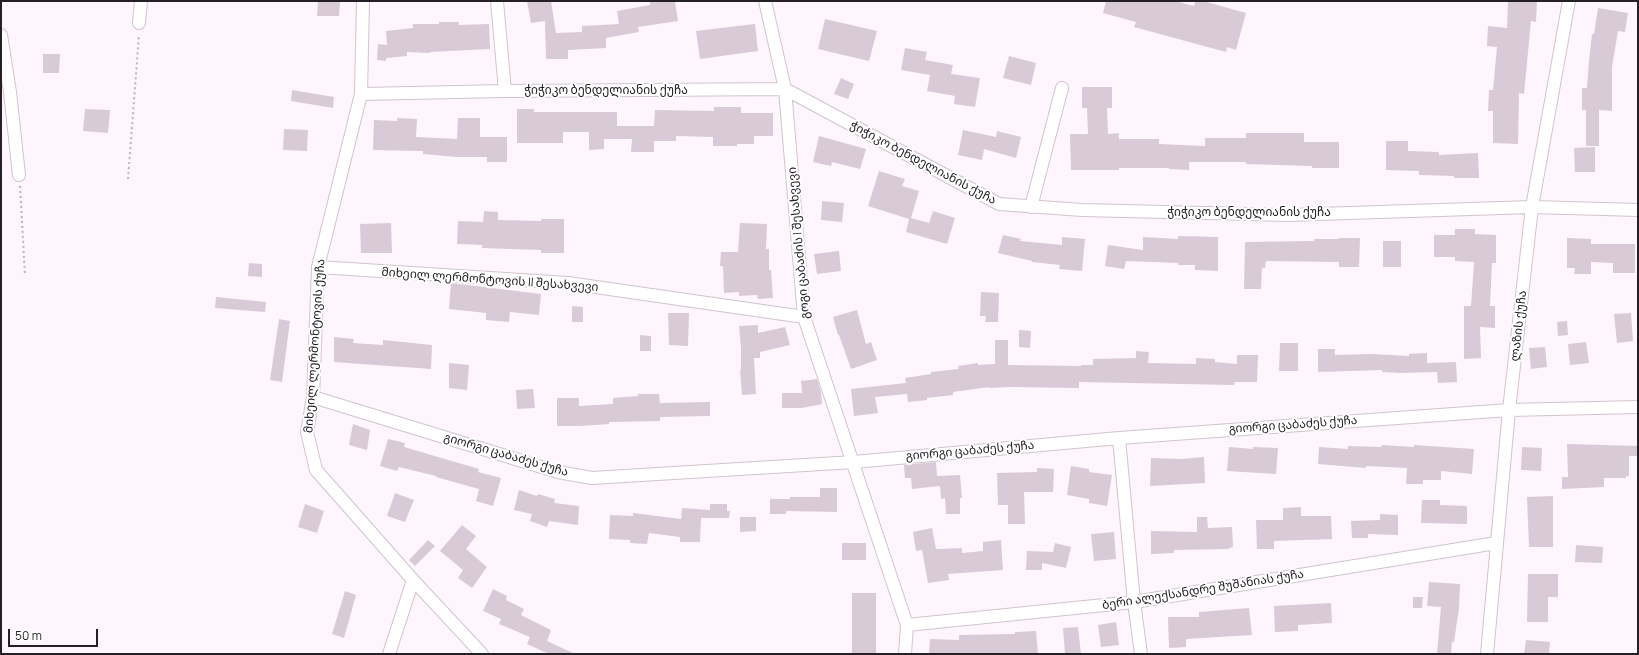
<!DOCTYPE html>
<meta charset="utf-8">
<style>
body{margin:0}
#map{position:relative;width:1639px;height:655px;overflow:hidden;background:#fff6fd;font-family:Manrope,sans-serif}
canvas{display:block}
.frame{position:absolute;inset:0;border:2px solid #252025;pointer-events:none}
.scale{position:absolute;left:8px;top:629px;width:90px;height:18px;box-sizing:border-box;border:2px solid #252025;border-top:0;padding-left:5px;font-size:12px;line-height:14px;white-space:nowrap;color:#252025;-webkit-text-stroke:3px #fff;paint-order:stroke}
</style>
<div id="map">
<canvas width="1639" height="655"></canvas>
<div class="frame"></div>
<div class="scale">50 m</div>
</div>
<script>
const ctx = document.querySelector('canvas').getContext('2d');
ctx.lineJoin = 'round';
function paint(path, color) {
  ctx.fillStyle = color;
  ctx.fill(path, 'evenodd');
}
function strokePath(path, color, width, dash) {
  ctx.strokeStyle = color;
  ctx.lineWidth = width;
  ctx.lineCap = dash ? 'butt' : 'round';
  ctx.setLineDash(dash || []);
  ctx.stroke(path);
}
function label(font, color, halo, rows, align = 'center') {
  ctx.font = font + ' Manrope,"Noto Sans Georgian",sans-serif';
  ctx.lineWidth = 4;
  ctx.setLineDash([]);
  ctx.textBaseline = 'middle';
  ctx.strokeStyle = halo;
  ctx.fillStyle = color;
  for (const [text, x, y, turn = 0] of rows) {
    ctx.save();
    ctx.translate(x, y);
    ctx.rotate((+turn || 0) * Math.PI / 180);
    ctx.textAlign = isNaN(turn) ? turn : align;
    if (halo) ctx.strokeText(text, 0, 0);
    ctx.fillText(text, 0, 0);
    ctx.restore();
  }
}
paint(new Path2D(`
 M318,1H340L339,16H317Z
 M527,1H551L556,33L582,32V26L619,24L617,11L650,5V1H675L678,21L638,27L639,32L606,38V48L568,50V59H546L545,21L531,23Z
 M1106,1H1175L1194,6L1195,1H1203L1246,13L1236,50L1227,47L1226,52L1134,27L1136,22L1103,13Z
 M1508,1H1537L1536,22L1531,21L1524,94L1519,93L1518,144L1493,143V111H1488L1489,90H1493L1497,47L1487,46L1488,26L1507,28Z
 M1598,8L1628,13L1625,32L1618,31L1612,67V111L1599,110V146H1586V110H1582V88H1587L1589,60L1592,34H1594Z
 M825,19L877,31L869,61L818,49Z
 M439,22H459V25L489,24L490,49L430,52V53L407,52V56L386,58V61L377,60L378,44L387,45L386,31L413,28V24H439Z
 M755,24L758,51L700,59L696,31Z
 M905,48L927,52L925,60L953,65L951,74L980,78L975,107L954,104L955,96L927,91L930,75L901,70Z
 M43,54H60L59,73H43Z
 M1009,56L1036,63L1031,85L1003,78Z
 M841,78L854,84L848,99L834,94Z
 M1082,87H1112V108H1107L1108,134L1119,133V139H1159V144L1205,146V138H1246V133H1304V142H1339V168H1312V166L1246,164V162H1189V170L1169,169V168H1119V170H1071L1070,134H1088L1087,108H1082Z
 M292,90L334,97L333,108L291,101Z
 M714,107H741V113H773V136H754V144H737V146H713V137L676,136V141H654V152H631L632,139H604V149L589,150V132H563V143H517V109H534V112H617V126H654L655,110L714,111Z
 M85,109L110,110L108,133L83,131Z
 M397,118L417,119L416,137L457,139L458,118H480V137H507V162H487V157H457L423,154V151L373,150L374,120L397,121Z
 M284,129L308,130L307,151L283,150Z
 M963,130L996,137L997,131L1021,137L1016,158L984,149L982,160L958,155Z
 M819,136L866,149L860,169L832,162L831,166L813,162Z
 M1386,141H1408V151L1439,152V155L1478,153L1479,178H1454V176L1419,175V171L1386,170Z
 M1595,147V172H1575L1574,148Z
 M879,171L905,179L902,186L919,191L911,218L929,223L933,211L955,218L947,244L906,232L909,219L868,206Z
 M822,201L844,203L842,222L821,220Z
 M484,211L498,212V220L541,221V219H564V253H541V250L482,248V245L457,244L458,221L483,222Z
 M391,223L392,253H361L360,224Z
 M740,223L767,224L766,249H769V270H771L773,298L758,299L757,295L739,296V292L724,293L723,266H720L721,252H738Z
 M1455,229H1475V234L1496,235V263H1492L1490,306H1495V328L1480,327L1481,358L1464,359V306H1471L1474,262L1455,261V257H1434V235H1455Z
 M1003,235L1021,239L1020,241L1062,245V237L1085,239L1082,271L1059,269L1060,265L1032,262V261L998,253Z
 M1178,236L1218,237V271L1195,270V265H1178V263L1126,261L1124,269L1105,266L1108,245L1143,250V237L1178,239Z
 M1339,238H1360L1359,267H1339V262L1266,261L1265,268H1262L1261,289H1244L1245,242L1314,241V239H1339Z
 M1567,238L1591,239V244H1635V273H1613V263L1591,262V274H1574L1575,268H1567Z
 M1383,241H1401V267H1383Z
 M839,251L841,271L817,274L814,254Z
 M249,263L262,264V277L248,276Z
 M451,283L541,294L539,315L510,312L509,322L486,320V313L449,309Z
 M981,292L999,293L998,322H985L986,316H980Z
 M216,297L266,302L265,312L215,308Z
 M572,306L583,307V322H572Z
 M857,310L866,344L871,342L877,360L851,369L839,335H838L833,317Z
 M668,313H689L688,346L669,345Z
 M1631,313L1633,341L1617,343L1614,314Z
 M279,319L290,321L282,382L270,380Z
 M1567,321L1568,335L1558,336L1557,322Z
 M758,325V333L785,327L790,345L760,352V358H754L756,394L742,395L740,370H741V348L739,326Z
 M1019,330L1031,331L1030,348L1019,347Z
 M640,335L651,336V351H640Z
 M334,337L354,339L353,343L383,345V340L432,345L431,369L334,362Z
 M995,340H1008V365L1081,366V365H1093V359L1136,358V351L1149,352L1148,363L1196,364V358L1215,359V362L1237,364V355H1258L1257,382H1235L1234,385L1079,382V388L1009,387L989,388V387L953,392V395L927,398V400L908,402L907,394L875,397L878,413L854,416L851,389L906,383L905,378L931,374V372L959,369L958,366L978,363V365L995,364Z
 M1586,342L1589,363L1570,365L1568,344Z
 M1280,343H1298V371H1279Z
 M1545,347L1547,367L1531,369L1529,348Z
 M1318,349H1335V355L1371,354L1409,356V354L1427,353V363L1456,362L1457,382L1438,383L1437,372L1400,373L1382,372V370L1318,372Z
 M449,363L469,365L467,390L449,388Z
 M817,379L821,392L822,404L802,408H782V393H802L801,381Z
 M533,389L535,408L517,409L516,390Z
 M638,394H659L660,403L710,402V416L660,417V421L609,422V424L580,426H557V398H579V406L613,404V398L638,396Z
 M353,424L370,430L367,450L349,445Z
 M388,439L405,443L404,447L479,469L478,472L501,478L493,506L476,501L479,489L436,477V476L399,467L397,471L380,466Z
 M1567,444L1638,446V456H1629V476H1626V478H1604V487L1562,489V477H1568Z
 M1382,445L1414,447V445L1474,449L1472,474L1441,471V480H1423V484H1406L1407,468L1366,466V468L1318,464L1319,447L1348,449V446L1381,447Z
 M1229,447L1253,449V447L1278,448L1276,474L1227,471Z
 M1522,447L1542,448L1541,471L1521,470Z
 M1204,457L1205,483L1150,486L1151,458L1182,459Z
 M936,462L937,476L960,475L962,498H960V514H946L945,498L941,499L940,486L912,489L911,478H905L904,465Z
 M1071,466L1089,469V472L1112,475L1107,506L1089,503V499L1067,495Z
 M1037,468L1054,469L1053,492H1024L1025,524H1008V505H998L997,473L1037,472Z
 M820,488H837V512L786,511V514H770V499H790V497H820Z
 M519,490L537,496L538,494L555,499L554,503L579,506L578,525L549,521L547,527L530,521L532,514L514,510Z
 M395,493L414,500L405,522L387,516Z
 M1553,496V547H1529L1527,497Z
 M1422,500H1440V505L1467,506V524L1421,523Z
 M305,504L324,511L317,533L298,527Z
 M710,504H727V511H730L729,518H701L700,542H680V537L649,533L647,544L630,543V540L609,539L610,515L633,516V513L681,519L682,508L710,510Z
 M1301,507V516H1331L1332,539L1274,541V549H1257L1256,520H1283V508Z
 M1380,514L1398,515V535L1368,534V538H1352L1351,521L1380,520Z
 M740,517H756V531L740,532Z
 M1197,517H1207L1208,528L1232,527L1233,547L1229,548V549L1174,550V553L1151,554V531L1197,532Z
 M462,525L476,536L466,549L487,567L472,588L458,578L463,570L440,551Z
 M932,528L936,549L962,548V553L983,551V542L1001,540L1003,570L948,574L949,580L928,583L922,550L916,551L913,532Z
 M1114,532L1116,559L1094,561L1091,534Z
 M428,540L435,546L415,566L409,560Z
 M842,543H866V560H842Z
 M1055,543L1071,547L1066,568L1042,563V570H1026L1027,551L1053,552Z
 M1576,545L1603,547L1602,563L1575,562Z
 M1528,574H1558V597H1548V622H1527Z
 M1429,582L1460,584L1459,608L1454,642H1452L1451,654H1437L1441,607L1427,606Z
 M493,589L507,596L506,600L524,609L521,615L551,630L547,641L575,654H549L527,644L530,637L499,624L501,619L483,611Z
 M345,591L356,595L344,638L332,634Z
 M852,593H876V654H852Z
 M1413,597H1423L1422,608H1413Z
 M1331,603L1332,623L1298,625V631L1275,632L1274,606Z
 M1249,608L1252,635L1186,639V647L1169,648L1168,617H1199V612Z
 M1116,622L1119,645L1101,647L1098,625Z
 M1078,627L1081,654H1065L1063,628Z
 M1036,631L1038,654H929L930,639L959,640V635L1015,634V632Z
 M1526,640L1550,642L1549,654H1524Z`), '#d8cad6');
const street = new Path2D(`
 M363,1L361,94L318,267L313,397L307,432L316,470L413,580L482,654
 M497,1L505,91
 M765,1L785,89L804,317L907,625L905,654
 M139,23L141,1
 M1,35L10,92L19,175
 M361,94L505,91L785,89L999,204L1082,210L1288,215L1532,207L1638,210
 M1031,207L1062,88
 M318,267L568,283L804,317
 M313,397L558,472L592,478L854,462L1119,438L1509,410L1638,407
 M1119,438L1134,602L1141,654
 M907,625L1134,602L1496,543
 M389,654L413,580
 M1487,654L1509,410L1532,207L1569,1`);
strokePath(street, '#d1c3cf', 14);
strokePath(new Path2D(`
 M128,179L139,35
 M20,186L25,275`), '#bbb3b9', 2, [2, 3]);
strokePath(street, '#fff', 12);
label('12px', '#252025', '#fff', [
 ["ჭიჭიკო ბენდელიანის ქუჩა",606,91],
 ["ჭიჭიკო ბენდელიანის ქუჩა",923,163,28],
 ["ჭიჭიკო ბენდელიანის ქუჩა",1249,213],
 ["გოგი ცაბაძის I შესახვევი",799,243,-95],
 ["მიხეილ ლერმონტოვის II შესახვევი",490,280,4],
 ["ლაზის ქუჩა",1519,326,-84],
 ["მიხეილ ლერმონტოვის ქუჩა",315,346,-86],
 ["გიორგი ცაბაძეს ქუჩა",1293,425,-4],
 ["გიორგი ცაბაძეს ქუჩა",970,451,-5],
 ["გიორგი ცაბაძეს ქუჩა",506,455,16],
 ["ბერი ალექსანდრე შუშანიას ქუჩა",1203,590,-9]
]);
</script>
